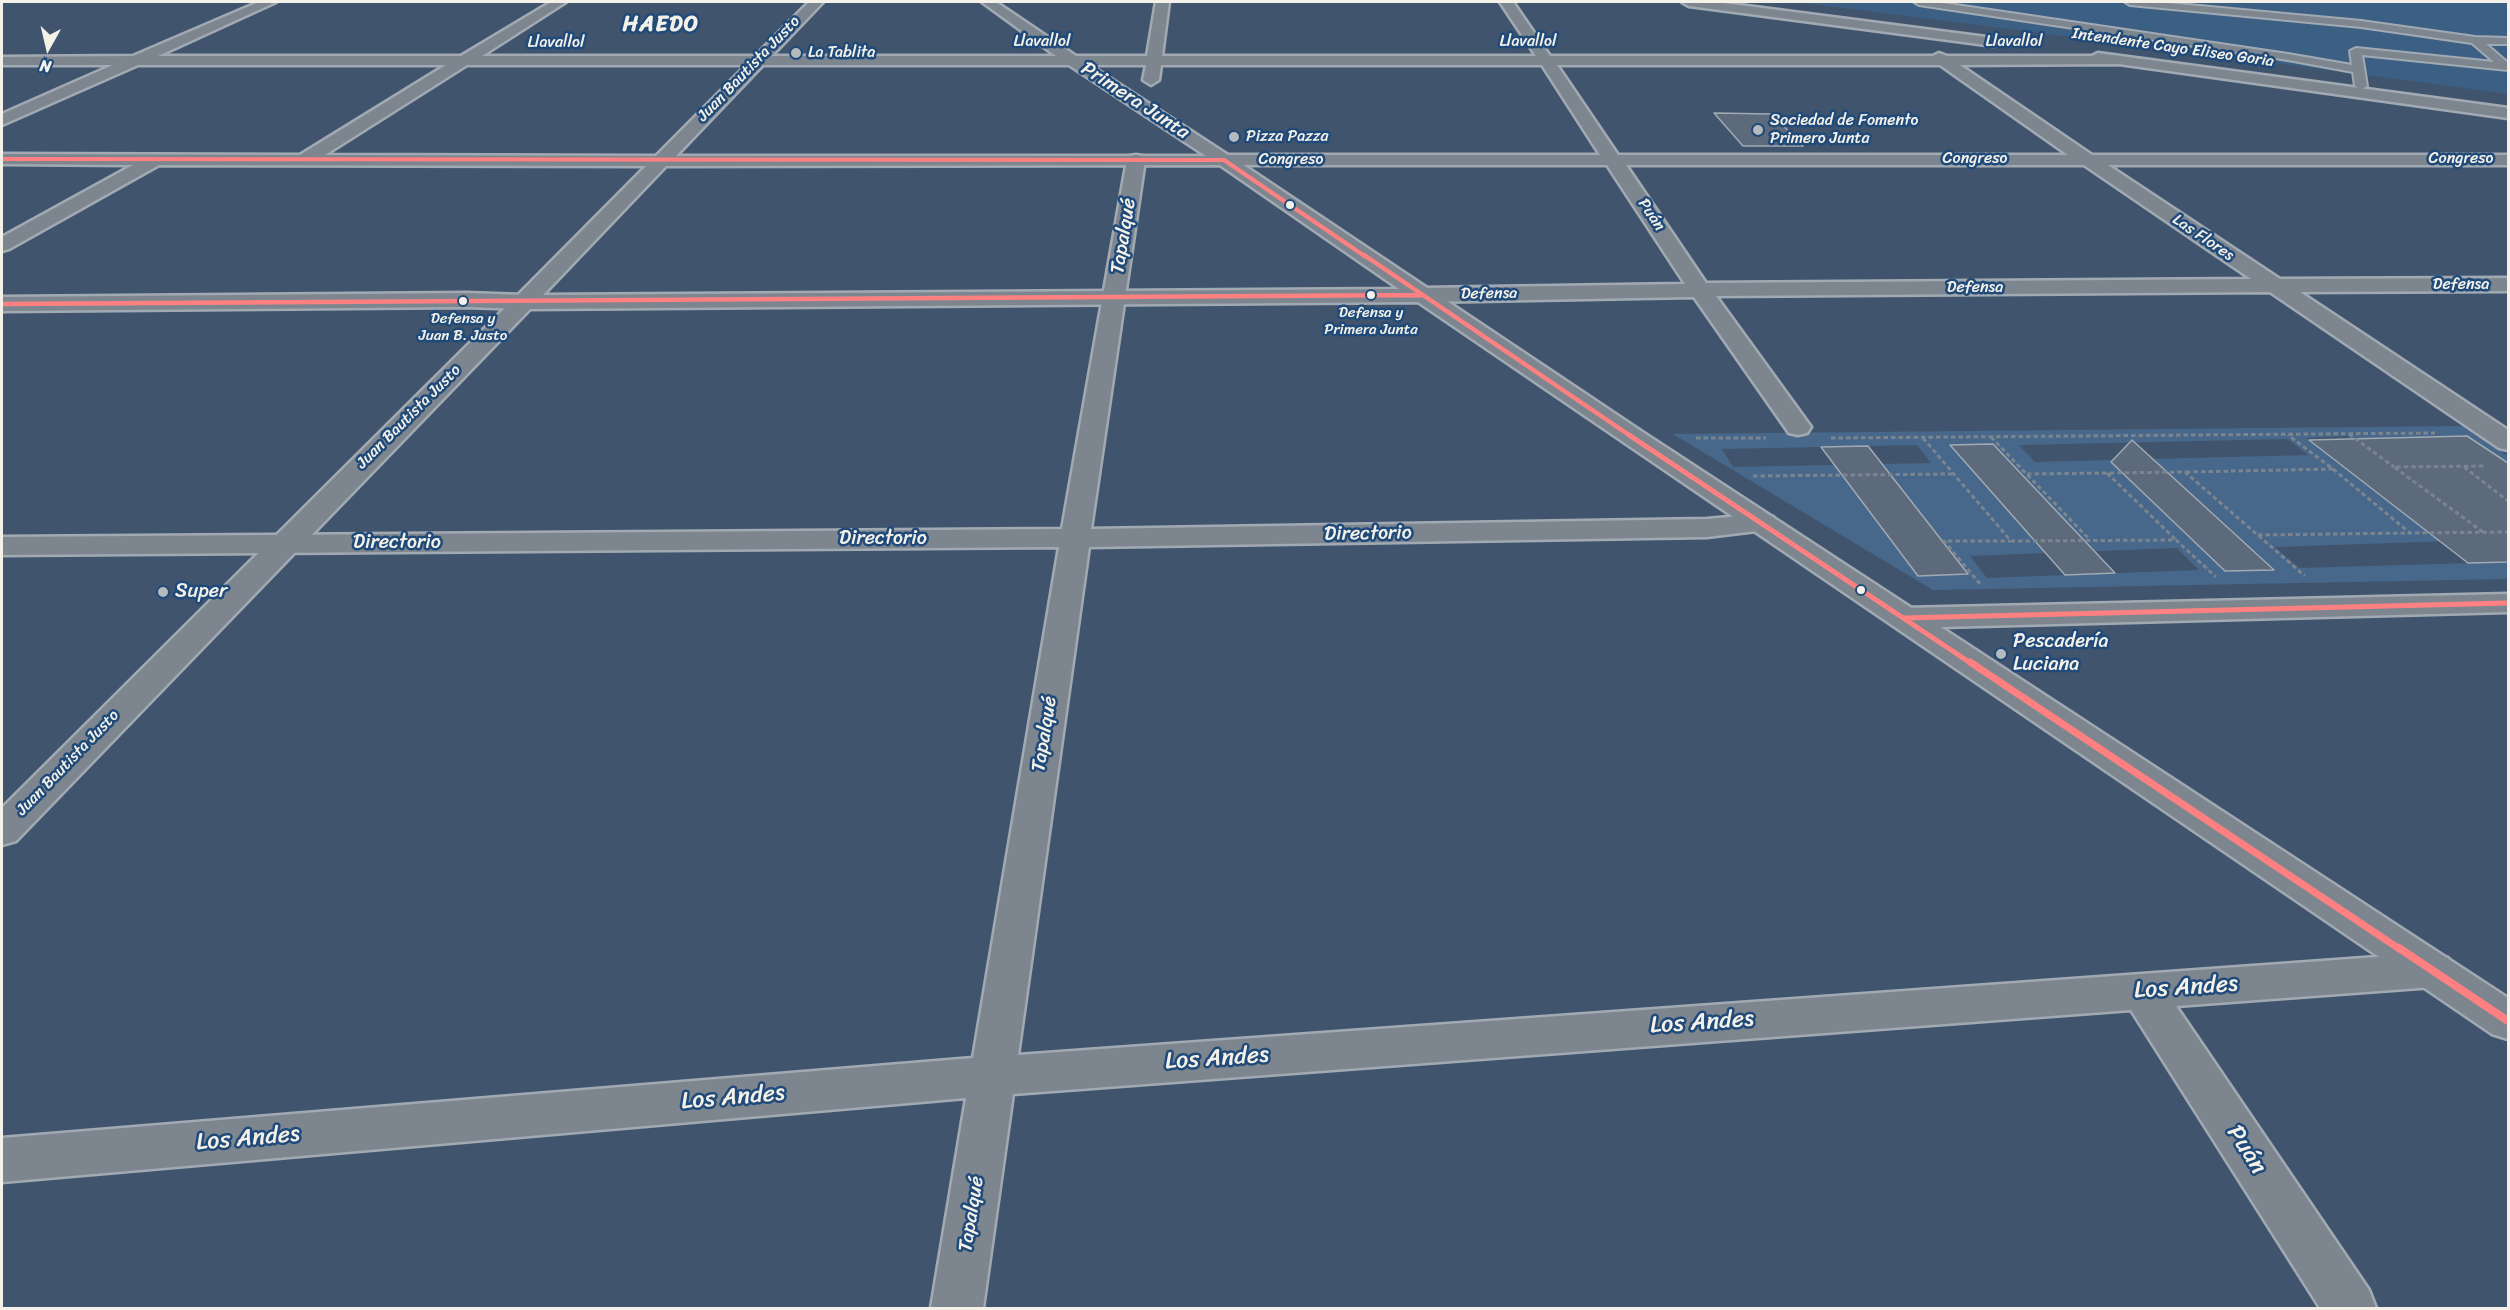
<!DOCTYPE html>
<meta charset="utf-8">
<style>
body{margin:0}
#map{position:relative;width:2510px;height:1310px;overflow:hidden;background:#40556d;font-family:Sriracha,sans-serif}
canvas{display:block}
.frame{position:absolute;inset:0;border:3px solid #f4f1e8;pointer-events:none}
.north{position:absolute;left:18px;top:18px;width:60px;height:60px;-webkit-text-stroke:4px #1f4a7a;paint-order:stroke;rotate:188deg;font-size:16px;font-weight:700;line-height:24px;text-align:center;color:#f4f1e8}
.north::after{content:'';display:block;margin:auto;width:21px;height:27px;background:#f4f1e8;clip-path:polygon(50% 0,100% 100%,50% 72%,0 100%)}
</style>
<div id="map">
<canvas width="2510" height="1310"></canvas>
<div class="frame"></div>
<div class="north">N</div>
</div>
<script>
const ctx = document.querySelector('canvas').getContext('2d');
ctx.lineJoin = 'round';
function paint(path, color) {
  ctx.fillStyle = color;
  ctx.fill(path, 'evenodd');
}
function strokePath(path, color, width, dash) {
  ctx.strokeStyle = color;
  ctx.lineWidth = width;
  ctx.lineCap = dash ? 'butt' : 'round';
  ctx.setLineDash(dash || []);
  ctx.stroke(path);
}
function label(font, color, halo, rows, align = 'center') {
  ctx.font = font + ' Sriracha,sans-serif';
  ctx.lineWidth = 5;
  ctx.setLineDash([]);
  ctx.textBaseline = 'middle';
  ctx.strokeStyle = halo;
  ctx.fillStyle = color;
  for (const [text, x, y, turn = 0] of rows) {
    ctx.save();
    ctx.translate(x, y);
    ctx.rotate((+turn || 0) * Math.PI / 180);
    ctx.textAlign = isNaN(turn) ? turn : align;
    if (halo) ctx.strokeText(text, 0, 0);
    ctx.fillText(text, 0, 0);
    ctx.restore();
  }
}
paint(new Path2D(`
 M1797,2H2508V94L2360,74Z`), '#3c5f84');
paint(new Path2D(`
 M2464,426L2508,456V469L2478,470L2508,492V539L2275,547L2299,568L2508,562V579L1933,590L1673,434ZM2347,436L2458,518L2413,520L2306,438ZM2467,436L2494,454L2384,438H2385ZM2288,439L2308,455L2035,462L2019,445ZM1993,444L2072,527L1951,445ZM1917,445L1931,463L1733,467L1722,449ZM2174,479L2274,569L2225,571L2130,480ZM2177,548L2199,570L1987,578L1970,556Z`), '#48688b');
const building = new Path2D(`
 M1714,113L1772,114L1803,146H1743Z
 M2467,436L2508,463V562L2468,563L2309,440Z
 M2132,440L2273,569L2274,570L2225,571L2111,462Z
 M1993,444L2115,573L2065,575L1950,445Z
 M1868,446L1968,574L1918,576L1821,447Z`);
paint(building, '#5c6a7b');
strokePath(building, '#a1aab3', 1.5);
const service = new Path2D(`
 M1914,2H1936L2288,54L2352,65L2350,51L2356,48L2494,62L2472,43L2361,27L2130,5L2125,2H2157L2361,21L2475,37L2508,38V44H2486L2508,63V70L2362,55L2367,86L2361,90L2355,86L2353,72L2288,60L1919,5Z`);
const minor = new Path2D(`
 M259,2H276L158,56H461L551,2H566L482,56H1056L982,2H996L1076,56H1147L1156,2H1169L1162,56H1536L1500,2H1513L1550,56H1933L1939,53L1947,56H2092L2098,53L2508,108V118L2119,64L1960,65L2092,155H2508V165H2108L2280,279L2508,278V291L2300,292L2508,430V450L2499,448L2270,292L1716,296L1811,427L1807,433L1798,435L1789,433L1694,297L1423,302L1415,300L1412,295L1415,290L1423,288L1685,284L1607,165H1224L1218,164L1069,65H467L325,155L660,156L666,157L669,161L666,165L660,166L159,165L9,249L2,251V237L133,165L2,164V154L300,155L446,65H138L2,125V114L113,65H2V57L133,56ZM1090,65H1146L1143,80L1151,85L1159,80L1161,65H1542L1600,155H1228ZM1557,65H1940L2068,155H1618ZM1626,165H2084L2251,279L1706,283Z
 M1682,2H1716L1994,38L2001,42L1994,46L1689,6Z
 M1136,155L1142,156L1145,160L1091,529L1707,519L1763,514L1773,517L1777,523L1773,529L1707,537L1089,547L1018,1055L2433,953L2448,958L2454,970L2448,982L2433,987L2176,1006L2369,1290L2376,1308H2320L2131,1010L1013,1094L983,1308H931L966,1098L2,1182V1138L973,1058L1059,547L2,555V537L1062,529L1127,160L1130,156Z
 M467,293L524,295L532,297L535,302L532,307L524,309L467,307L2,311V297Z
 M2508,594V612L1904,628L1893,625L1888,618L1893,611L1904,608Z`);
const tertiary = new Path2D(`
 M809,2H823L676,156H1230L1644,433L2508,998V1039L2492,1034L1418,302L530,309L16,841L2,845V808L516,297ZM1220,165L1399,289L543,295L666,166Z`);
strokePath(service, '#a1aab3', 4);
strokePath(minor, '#a1aab3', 5);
strokePath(tertiary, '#a1aab3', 5);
strokePath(new Path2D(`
 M2349,434L2394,467
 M1991,437L2090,540
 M1696,438H1766
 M1831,438L2435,433
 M1923,438L2011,541L2176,540L2216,577
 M2464,467L2508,501
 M2333,469L2410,533L2508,532
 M2186,472L2333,469L2288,435
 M2027,474L2107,473
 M1753,476L1952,474
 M2483,532L2394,467L2484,466
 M2258,535L2410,533
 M2175,539L2107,473L2185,472L2305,576
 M1980,584L1944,541H2010`), '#7a8590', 3, [4.5, 3]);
paint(service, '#7d868f');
paint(minor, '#7d868f');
paint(tertiary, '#7d868f');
strokePath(new Path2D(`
 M2,159L1224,160L1366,257`), '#ff8080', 4);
strokePath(new Path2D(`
 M1364,255L1632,437
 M2,304L1423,295`), '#ff8080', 4.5);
strokePath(new Path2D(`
 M1629,435L1972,664
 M1904,618L2508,603`), '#ff8080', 5);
strokePath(new Path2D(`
 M1970,662L2401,950`), '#ff8080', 7);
strokePath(new Path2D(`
 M2399,948L2508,1021`), '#ff8080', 8);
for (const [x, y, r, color] of [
 [796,53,6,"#b5babd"],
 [1758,130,6,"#b5babd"],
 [1234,137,6,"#b5babd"],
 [1290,205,5,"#f4f1e8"],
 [1371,295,5,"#f4f1e8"],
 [463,301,5,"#f4f1e8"],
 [1861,590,5,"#f4f1e8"],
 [163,592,6,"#b5babd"],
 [2001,654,6,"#b5babd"]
]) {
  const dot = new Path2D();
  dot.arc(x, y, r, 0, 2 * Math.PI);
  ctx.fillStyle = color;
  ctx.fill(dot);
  strokePath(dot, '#1f4a7a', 2);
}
label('15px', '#f4f1e8', '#1f4a7a', [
 ["Defensa y",1371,313],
 ["Primera Junta",1371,330],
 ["Defensa y",463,319],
 ["Juan B. Justo",463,336]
]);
label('16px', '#f4f1e8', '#1f4a7a', [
 ["Llavallol",1042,42],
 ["Llavallol",1528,42],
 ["Llavallol",2014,42],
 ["Llavallol",556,43],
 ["Intendente Cayo Eliseo Goria",2173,48,8],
 ["Juan Bautista Justo",749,69,-46],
 ["Congreso",1975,159],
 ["Congreso",2461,159],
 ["Congreso",1291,160],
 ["Puán",1651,215,56],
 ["Las Flores",2203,238,34],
 ["Defensa",2461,285],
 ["Defensa",1975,288],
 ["Defensa",1489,294,-1],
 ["Juan Bautista Justo",409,417,-45],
 ["Juan Bautista Justo",68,763,-46]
]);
label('16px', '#f4f1e8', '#1f4a7a', [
 ["La Tablita",808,53],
 ["Sociedad de Fomento",1770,121],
 ["Primero Junta",1770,139],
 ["Pizza Pazza",1246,137]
], 'left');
label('20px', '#f4f1e8', '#1f4a7a', [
 ["Primera Junta",1135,101,33],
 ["Tapalqué",1124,236,-81],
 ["Directorio",1368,534,-1],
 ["Directorio",883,539],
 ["Directorio",397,543],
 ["Tapalqué",1045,734,-81],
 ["Tapalqué",972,1214,-81]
]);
label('20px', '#f4f1e8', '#1f4a7a', [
 ["Super",175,592],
 ["Pescadería",2013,642],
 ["Luciana",2013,665]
], 'left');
ctx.letterSpacing = '1.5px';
label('bold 22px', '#f4f1e8', '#1f4a7a', [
 ["HAEDO",661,25]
]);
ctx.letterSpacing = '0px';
label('24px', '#f4f1e8', '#1f4a7a', [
 ["Los Andes",2186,988,-4],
 ["Los Andes",1702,1023,-4],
 ["Los Andes",1217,1059,-4],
 ["Los Andes",733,1098,-5],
 ["Los Andes",248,1139,-5],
 ["Puán",2246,1150,57]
]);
</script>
